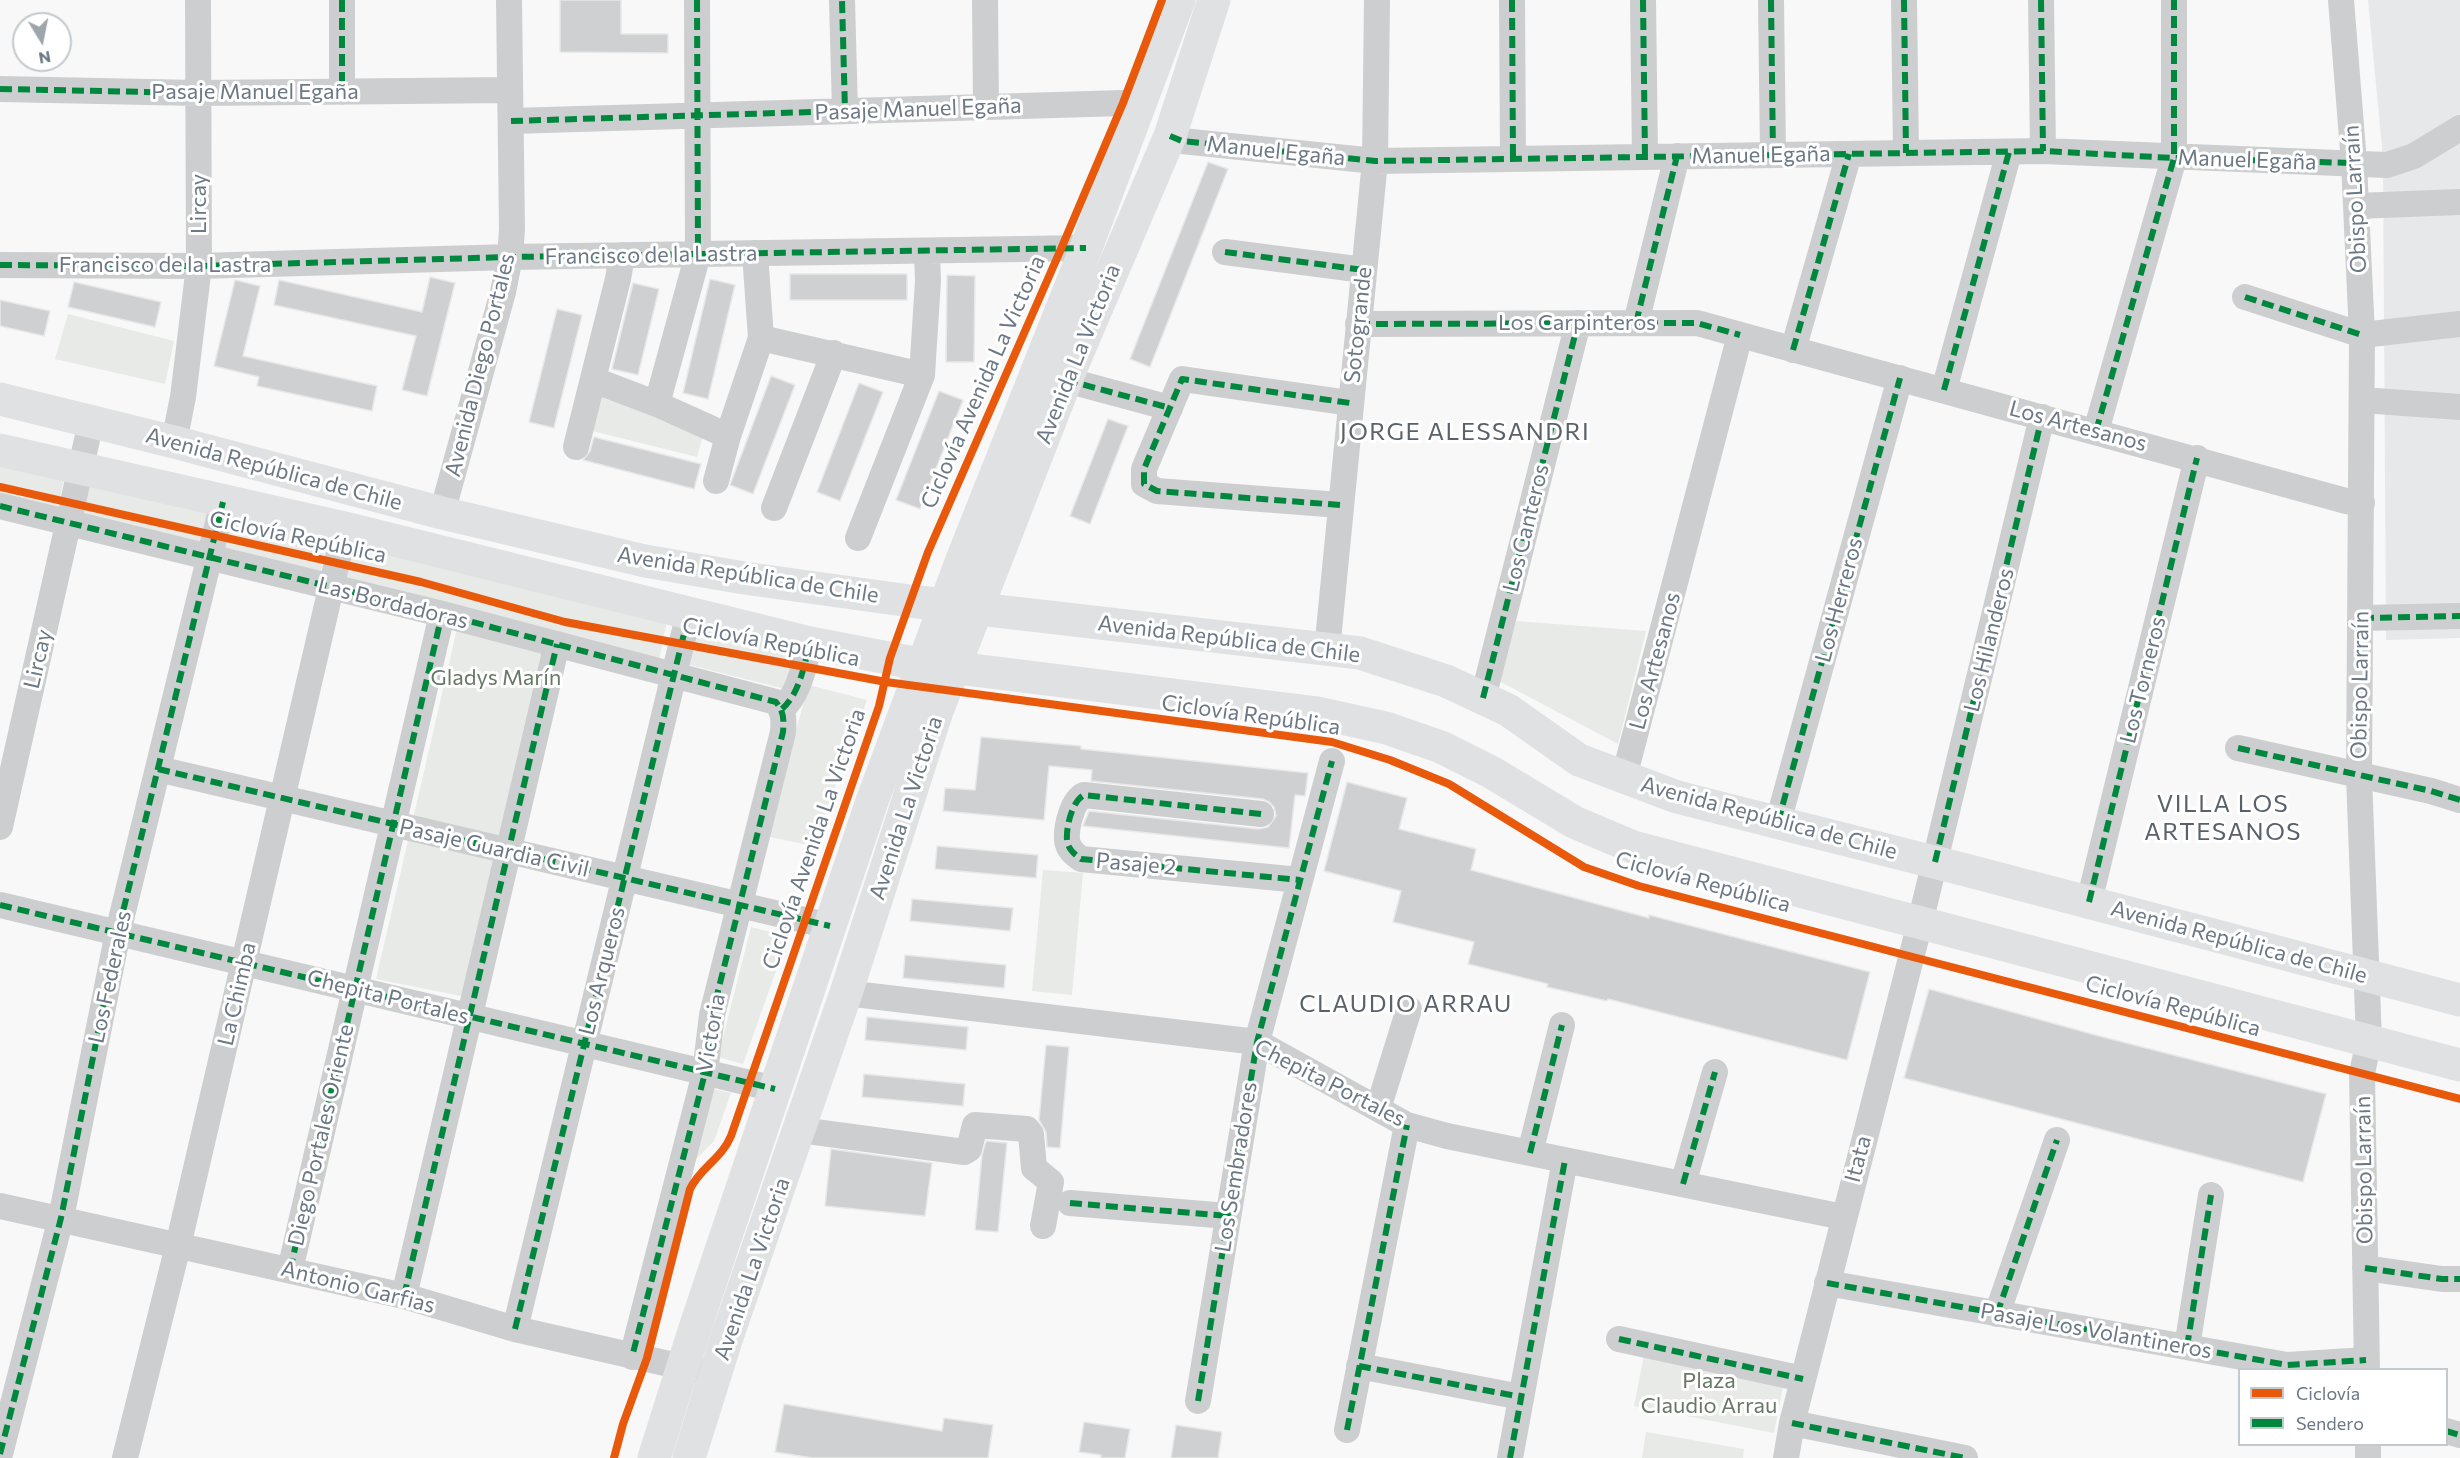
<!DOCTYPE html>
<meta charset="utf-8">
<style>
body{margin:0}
#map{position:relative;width:2460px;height:1458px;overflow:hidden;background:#f8f8f8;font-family:Commissioner,sans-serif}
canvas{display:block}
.legend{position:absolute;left:2238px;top:1368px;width:210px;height:78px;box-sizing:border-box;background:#fff;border:2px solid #c4c9ce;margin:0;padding:8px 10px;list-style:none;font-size:18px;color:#6c7885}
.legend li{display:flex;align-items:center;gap:12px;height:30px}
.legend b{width:30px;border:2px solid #c4c9ce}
.north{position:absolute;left:12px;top:12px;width:60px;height:60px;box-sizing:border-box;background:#fff;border:2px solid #c4c9ce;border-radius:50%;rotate:170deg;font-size:16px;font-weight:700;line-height:24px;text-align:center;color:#6c7885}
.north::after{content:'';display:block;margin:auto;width:21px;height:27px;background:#9da5ad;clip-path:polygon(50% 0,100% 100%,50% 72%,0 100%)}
</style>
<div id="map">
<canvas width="2460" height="1458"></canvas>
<ul class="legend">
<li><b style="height:8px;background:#e8590c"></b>Ciclovía</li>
<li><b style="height:8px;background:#00873e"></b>Sendero</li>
</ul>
<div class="north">N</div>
</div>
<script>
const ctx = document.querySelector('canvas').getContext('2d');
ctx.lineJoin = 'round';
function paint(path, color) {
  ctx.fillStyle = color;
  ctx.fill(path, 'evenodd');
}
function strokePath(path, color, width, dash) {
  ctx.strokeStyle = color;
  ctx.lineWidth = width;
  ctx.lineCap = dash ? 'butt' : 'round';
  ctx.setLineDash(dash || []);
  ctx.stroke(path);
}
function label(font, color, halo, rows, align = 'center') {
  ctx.font = font + ' Commissioner,sans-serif';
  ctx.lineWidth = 6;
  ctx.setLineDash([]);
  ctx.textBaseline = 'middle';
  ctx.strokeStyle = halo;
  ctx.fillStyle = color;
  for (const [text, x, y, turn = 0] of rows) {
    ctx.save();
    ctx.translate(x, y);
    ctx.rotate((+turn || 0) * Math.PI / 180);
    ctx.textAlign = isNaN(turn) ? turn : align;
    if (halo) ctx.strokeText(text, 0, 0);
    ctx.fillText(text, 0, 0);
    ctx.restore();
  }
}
paint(new Path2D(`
 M2368,0H2460V638L2386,640L2383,158Z`), '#e7e8e9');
paint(new Path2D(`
 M68,314L174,341L165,384L55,359Z
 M599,375L707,422L697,457L584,429Z
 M0,460L65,475L57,510L0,497Z
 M92,480L210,511L200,547L81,517Z
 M234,512L331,538L319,576L222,552Z
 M350,542L668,616L659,660L344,580Z
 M460,616L554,643L471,998L376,979Z
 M1516,621L1646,631L1618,744L1499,681Z
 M699,626L797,651L785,689L686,664Z
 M809,685L867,700L813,846L765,836Z
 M1043,870L1083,873L1072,995L1032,991Z
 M751,927L782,935L783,951L743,1064L718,1057Z
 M709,1088L731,1093L714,1141L693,1162Z
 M1644,1355L1784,1382L1774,1433L1634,1406Z
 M1646,1432L1744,1449L1743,1458H1642Z`), '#e7eae6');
const building = new Path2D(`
 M560,0H621V34H668V53L560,52Z
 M1208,162L1228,169L1150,367L1130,359Z
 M790,274H907V300H790Z
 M947,275L975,276L974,362H946Z
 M430,277L455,283L427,396L402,390L416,336L274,305L279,280L422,312Z
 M710,279L735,285L708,399L683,393Z
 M235,280L260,286L243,356L377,386L372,411L257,386L259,377L214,366Z
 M74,282L161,302L155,327L68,307Z
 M633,283L659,289L638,375L612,369Z
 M0,300L50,311L44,336L0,326Z
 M557,309L582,315L554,428L529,422Z
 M771,376L795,385L753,494L730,485Z
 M859,383L883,392L840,501L817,492Z
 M939,391L963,400L920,509L896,500Z
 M1108,419L1128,426L1090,524L1070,516Z
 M594,437L701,464L694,489L583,460L590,451Z
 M981,737L1081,746V749L1308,773L1305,796L1295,795L1289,848L1083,826L1089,811L1259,829L1268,827L1276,816L1274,807L1269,802L1263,799L1091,781L1092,770L1049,766L1044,820L943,811L945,788L975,790Z
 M1347,782L1407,798L1399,829L1476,849L1471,870L1649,918V915L1870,972L1847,1060L1608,999L1607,1001L1569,992L1547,987L1548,984L1468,964L1474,942L1393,922L1401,891L1324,871Z
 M937,846L1038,855L1036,878L935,869Z
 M912,899L1013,908L1010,931L910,921Z
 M905,955L1006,965L1004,988L903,978Z
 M1929,989L2099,1036L2326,1094L2303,1182L1904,1078Z
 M867,1017L968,1027L966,1050L865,1040Z
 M1046,1045L1069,1047L1060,1148L1047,1147L1046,1132L1039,1120Z
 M864,1074L965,1084L963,1106L862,1097Z
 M986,1141L1007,1143L998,1232L975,1230L982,1155Z
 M831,1149L932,1163L925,1216L825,1206Z
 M784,1404L942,1431L944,1418L993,1425L988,1458H813L775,1452Z
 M1084,1422L1130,1429L1125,1458H1101V1455L1079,1452Z
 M1176,1425L1222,1432L1218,1458H1171Z`);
paint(building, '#cfd0d1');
strokePath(building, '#e8e8e8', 1.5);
strokePath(new Path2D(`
 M342,0V92
 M842,0L845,111
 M985,0L986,107
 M1512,0L1513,159
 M1643,0L1645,157
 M1771,0L1773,155
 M1904,0L1906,153
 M2041,0L2043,151
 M2341,0L2354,163L2362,335L2359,776L2369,1041L2362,1073L2367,1370
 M0,89L198,93L510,90
 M511,121L1123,103L1138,110
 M1170,136L1182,141L1375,161L2043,151L2387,165L2414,156L2460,128
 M2356,206L2460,202
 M1225,252L1364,270
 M755,253L761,338L922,375L858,538
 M0,265L199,266L510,257L1086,248
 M2245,297L2362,335L2460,324
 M1636,323L1677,156
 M1358,324L1697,323L2346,501L2362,503
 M1793,350L1849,154
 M922,375L928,281L927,251
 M594,380L657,404L728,436
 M1066,380L1170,408
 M1944,390L2009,152
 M2362,400L2460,407
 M657,404L698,254L697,0
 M2096,431L2174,158V0
 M174,442L183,397L199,266L198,0
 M576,447L618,279L622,255
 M716,481L728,436L761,338
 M1340,505L1157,491L1144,484V469L1182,379L1350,403
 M0,506L442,614L776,702C784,712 784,719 783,732L712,1015L705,1073L632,1357
 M774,508L834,353
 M442,513L503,292L510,257L512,229L509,0
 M2362,618L2460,616
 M1327,650L1375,161L1377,0
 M1483,698L1578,323
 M782,709C800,693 804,665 810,643
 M2238,748L2431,791L2460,800
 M158,769L830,926
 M1624,777L1740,335
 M1261,814L1084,795C1072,801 1066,827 1067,840C1068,849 1074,854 1081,859L1300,880
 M1778,822L1900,378
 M0,827L91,422
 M2089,902L2197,458
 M0,905L775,1089
 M846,993L1257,1042L1407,1125L1447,1136L1843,1217
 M1378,1109L1409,1009
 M800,1130L964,1152L969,1149L975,1125L1027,1129L1031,1134L1034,1168L1051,1182L1043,1226
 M1530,1153L1562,1025
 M1683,1184L1715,1072
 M1070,1203L1228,1216
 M0,1206L404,1296L515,1329L700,1371
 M2365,1268L2442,1279H2460
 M290,1270L442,614
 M1827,1283L2287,1365L2366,1360
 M404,1296L557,644
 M1997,1314L2057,1140
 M515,1329L689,613
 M1619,1339L1803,1379
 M2187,1347L2211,1195
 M1359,1366L1521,1397
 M1198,1401L1257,1042L1332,761
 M1792,1423L1965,1458
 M1347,1430L1407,1125
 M2446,1431L2460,1435
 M2368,1444V1458
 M0,1454L61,1218L118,932L223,502
 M125,1458L178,1246L345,528
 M1510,1458L1565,1160
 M1786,1458L1792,1423L1920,923L2042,417`), '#cdcecf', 26);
strokePath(new Path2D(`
 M0,399L174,442L442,513L645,561L744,578L910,601L1360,653L1446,681L1508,710L1579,760L1677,797L1981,874L2460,1000
 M0,450L345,528L810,643L909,662L1318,713L1386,728L1441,747L1491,772L1574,822L1633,847L2460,1065
 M654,1458L696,1325L871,804L963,557L1086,248L1179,0
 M689,1458L727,1337L846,993L937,711L1066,380L1170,136L1214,0`), '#e0e1e2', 33);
strokePath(new Path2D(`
 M342,0V92
 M697,0L698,254
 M1512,0L1513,159
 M1643,0L1645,157
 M1771,0L1773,155
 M1904,0L1906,153
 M2041,0L2043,151
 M0,89L198,93
 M511,121L845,111L842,0
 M1170,136L1182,141L1375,161L2043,151L2174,158L2354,163
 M1225,252L1364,270
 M0,265L199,266L510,257L1086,248
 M2245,297L2362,335
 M1636,323L1677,156
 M1358,324L1697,323L1740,335
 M1793,350L1849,154
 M1066,380L1170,408
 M1944,390L2009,152
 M2096,431L2174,158V0
 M1340,505L1157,491L1144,484V469L1182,379L1350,403
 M0,506L442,614L776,702C784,712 784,719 783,732L712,1015L705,1073L632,1357
 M2362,618L2460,616
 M1483,698L1578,323
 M782,709C800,693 804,665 810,643
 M2238,748L2431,791L2460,800
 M158,769L830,926
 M1261,814L1084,795C1072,801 1066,827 1067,840C1068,849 1074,854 1081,859L1300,880
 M1778,822L1900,378
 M1935,862L2042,417
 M2089,902L2197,458
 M0,905L775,1089
 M1530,1153L1562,1025
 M1683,1184L1715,1072
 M1070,1203L1228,1216
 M2365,1268L2442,1279H2460
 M290,1270L442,614
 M1827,1283L2287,1365L2366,1360
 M404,1296L557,644
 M1997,1314L2057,1140
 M515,1329L689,613
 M1619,1339L1803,1379
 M2187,1347L2211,1195
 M1359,1366L1521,1397
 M1198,1401L1257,1042L1332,761
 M1792,1423L1965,1458
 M1347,1430L1407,1125
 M2446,1431L2460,1435
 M0,1454L61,1218L118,932L223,502
 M1510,1458L1565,1160`), '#00873e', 6, [12, 6]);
strokePath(new Path2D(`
 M0,487L421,582L565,622L886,682L1332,742L1390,760L1449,784L1584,867L1639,886L2460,1099
 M614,1458L623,1424L647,1358L690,1189C700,1168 722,1158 731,1136L879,706L890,658L928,552L1061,249L1123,103L1162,0`), '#e8590c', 8);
label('22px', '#6c7885', '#fff', [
 ["Pasaje Manuel Egaña",255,92],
 ["Pasaje Manuel Egaña",918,109,-2],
 ["Manuel Egaña",1276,151,6],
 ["Manuel Egaña",1761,155,-1],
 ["Manuel Egaña",2247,160,2],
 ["Obispo Larraín",2355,199,-93],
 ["Lircay",199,204,-90],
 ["Francisco de la Lastra",651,255,-1],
 ["Francisco de la Lastra",165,265],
 ["Los Carpinteros",1577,323],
 ["Sotogrande",1358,325,-84],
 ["Avenida La Victoria",1078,354,-68],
 ["Avenida Diego Portales",480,365,-76],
 ["Ciclovía Avenida La Victoria",983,382,-66],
 ["Los Artesanos",2078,426,15],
 ["Avenida República de Chile",274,469,15],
 ["Los Canteros",1526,528,-76],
 ["Ciclovía República",298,537,12],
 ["Avenida República de Chile",748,575,9],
 ["Los Herreros",1839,600,-75],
 ["Las Bordadoras",393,603,14],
 ["Avenida República de Chile",1229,639,7],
 ["Los Hilanderos",1989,640,-76],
 ["Ciclovía República",771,642,11],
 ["Lircay",38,659,-77],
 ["Los Artesanos",1655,661,-75],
 ["Los Torneros",2143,680,-76],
 ["Obispo Larraín",2360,685,-89],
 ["Ciclovía República",1251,715,8],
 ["Avenida La Victoria",906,808,-72],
 ["Avenida República de Chile",1769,818,15],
 ["Ciclovía Avenida La Victoria",814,839,-71],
 ["Pasaje Guardia Civil",494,848,13],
 ["Pasaje 2",1136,864,5],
 ["Ciclovía República",1703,882,15],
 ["Avenida República de Chile",2239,942,15],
 ["Los Arqueros",602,971,-76],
 ["Los Federales",110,977,-78],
 ["La Chimba",237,994,-77],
 ["Chepita Portales",388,997,14],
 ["Ciclovía República",2173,1006,15],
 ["Victoria",711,1033,-80],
 ["Chepita Portales",1330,1083,27],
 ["Diego Portales Oriente",321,1135,-77],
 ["Itata",1858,1159,-75],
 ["Los Sembradores",1236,1167,-81],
 ["Obispo Larraín",2364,1170,-91],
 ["Avenida La Victoria",752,1269,-71],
 ["Antonio Garfias",358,1287,14],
 ["Pasaje Los Volantineros",2096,1331,10]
]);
label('22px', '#687866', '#fff', [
 ["Gladys Marín",496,678],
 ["Plaza",1709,1381],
 ["Claudio Arrau",1709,1406]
]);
ctx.letterSpacing = '1.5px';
label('24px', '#59626b', '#fff', [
 ["JORGE ALESSANDRI",1465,432],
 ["VILLA LOS",2223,804],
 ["ARTESANOS",2223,832],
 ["CLAUDIO ARRAU",1406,1004]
]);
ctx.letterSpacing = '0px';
</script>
